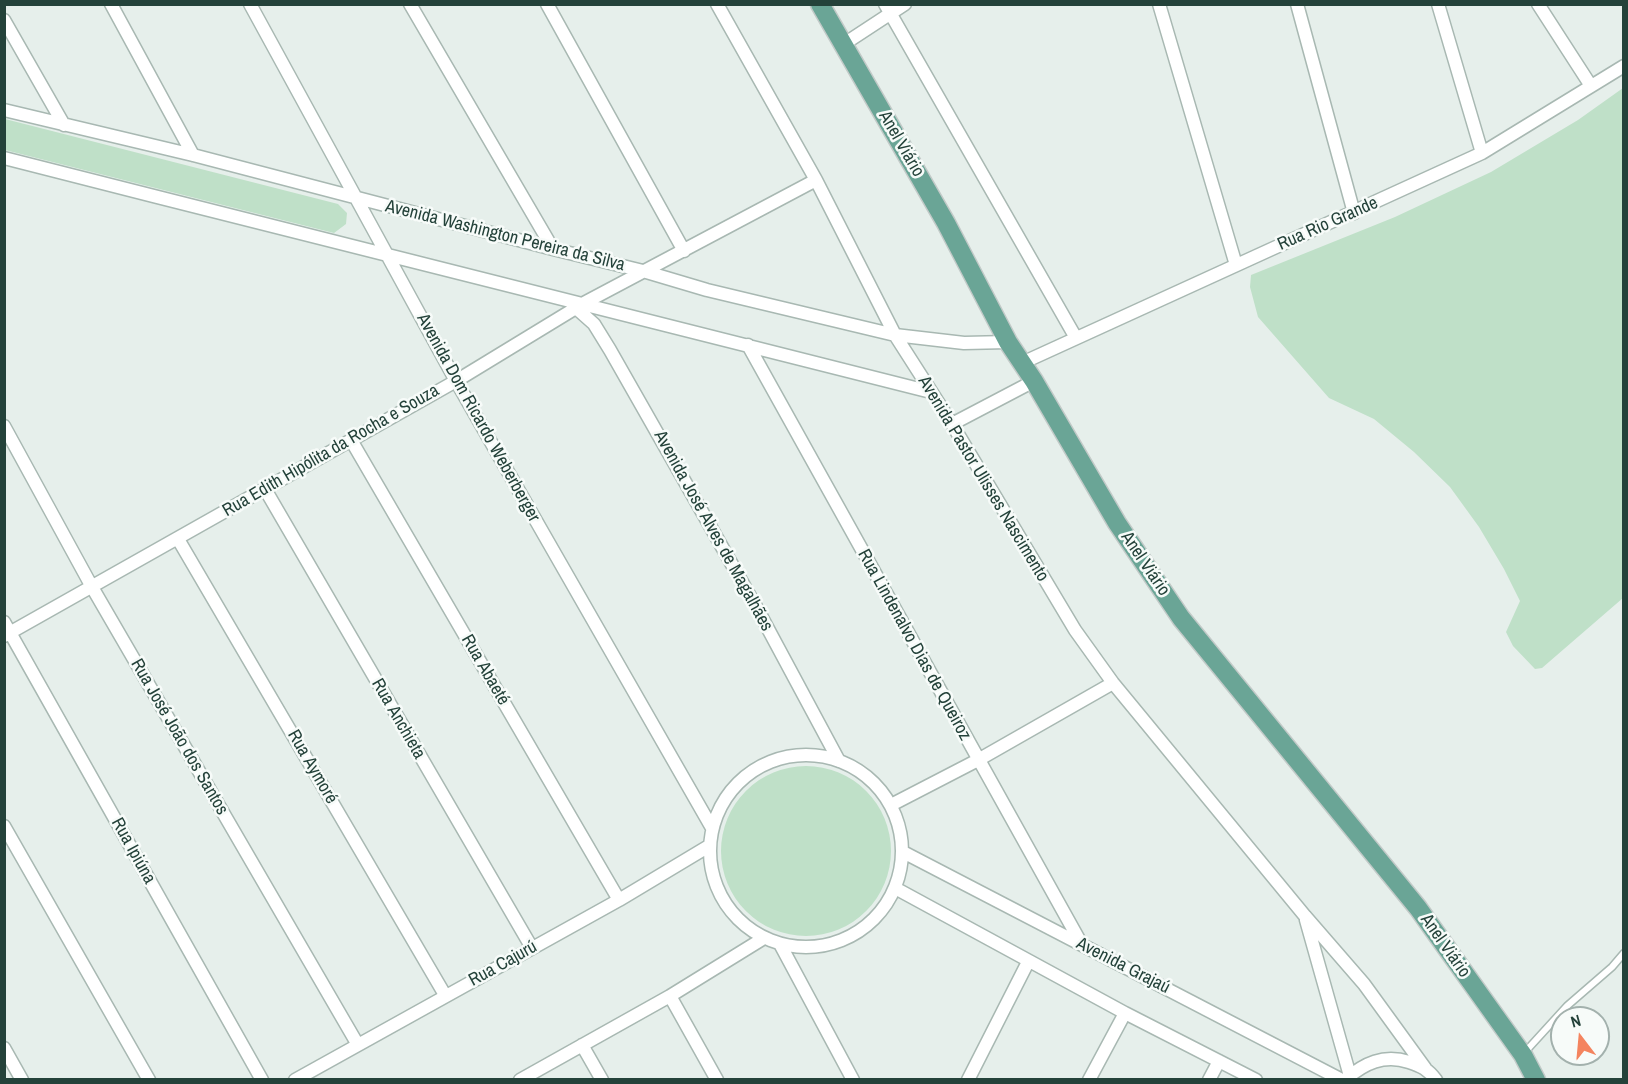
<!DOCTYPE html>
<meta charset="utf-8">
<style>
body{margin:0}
#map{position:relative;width:1628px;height:1084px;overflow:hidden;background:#e6efeb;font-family:"Archivo Narrow",sans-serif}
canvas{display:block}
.frame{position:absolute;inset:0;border:6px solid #24423a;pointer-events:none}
.north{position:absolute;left:1550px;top:1006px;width:60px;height:60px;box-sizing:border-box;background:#f7fbf9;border:2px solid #a3b1ad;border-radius:50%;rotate:344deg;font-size:16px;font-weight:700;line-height:24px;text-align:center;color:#24423a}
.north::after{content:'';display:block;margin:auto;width:21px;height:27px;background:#f4845f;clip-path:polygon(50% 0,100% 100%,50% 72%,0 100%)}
</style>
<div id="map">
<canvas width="1628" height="1084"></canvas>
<div class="frame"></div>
<div class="north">N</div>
</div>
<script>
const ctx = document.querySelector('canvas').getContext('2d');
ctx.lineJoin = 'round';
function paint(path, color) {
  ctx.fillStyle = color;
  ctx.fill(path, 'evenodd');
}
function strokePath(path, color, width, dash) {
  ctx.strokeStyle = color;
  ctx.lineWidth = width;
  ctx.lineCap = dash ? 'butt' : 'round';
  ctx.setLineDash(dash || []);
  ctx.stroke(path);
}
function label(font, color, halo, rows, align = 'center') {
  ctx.font = font + ' "Archivo Narrow",sans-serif';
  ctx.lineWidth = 5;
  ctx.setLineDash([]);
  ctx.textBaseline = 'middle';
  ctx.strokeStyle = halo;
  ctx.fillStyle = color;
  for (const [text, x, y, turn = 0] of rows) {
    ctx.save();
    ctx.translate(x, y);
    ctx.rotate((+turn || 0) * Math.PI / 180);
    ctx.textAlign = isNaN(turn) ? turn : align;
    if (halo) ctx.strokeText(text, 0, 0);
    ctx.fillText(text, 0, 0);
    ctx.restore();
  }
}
paint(new Path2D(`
 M1623,88V598L1542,668L1535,669L1513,646L1506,632L1520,601L1504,569L1479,527L1450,487L1414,452L1374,419L1329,398L1258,317L1250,287L1251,275L1395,217L1491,172L1578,120Z
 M5,119L338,204L347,213L346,224L334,233L5,150Z
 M721 851a85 85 0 1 1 170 0a85 85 0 1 1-170 0Z`), '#bfe0c8');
const service = new Path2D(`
 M1525,1052L1567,1006L1612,967L1624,953`);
const minor = new Path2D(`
 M111,4L193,155
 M250,4L456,381L712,828
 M410,4L553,249
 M547,4L684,251
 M717,4L816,180L895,335L952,424L1075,630L1113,683L1305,916L1364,984L1425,1068
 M885,4L1076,338
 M1159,4L1236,265
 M1297,4L1354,213
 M1438,4L1482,153
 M1538,4L1591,86
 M4,20L64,125
 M844,44L905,4
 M4,110L193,155L553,249L643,271L707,290L895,335L964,343L1008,342
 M4,158C313,237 623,313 931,392
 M576,308L594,324L610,350L759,612L839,761
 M748,345L1082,945
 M1022,363L1482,153L1624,66
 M952,424L1034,381
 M4,426L92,587L358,1045
 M351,440L619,900
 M265,489L532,948
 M178,539L445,995
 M4,622L262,1080
 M4,636L456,381L584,303L816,180
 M710 851a96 96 0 1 1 192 0a96 96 0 1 1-192 0Z
 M891,805L978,760L1113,683
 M4,826L149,1080
 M903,852L1342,1080
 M895,888L1125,1013L1256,1080
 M1306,920L1350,1076
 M780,944L853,1080
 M670,996L717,1080
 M582,1045L602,1080
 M4,1048L22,1080
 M295,1080L619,900L709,846
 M520,1080L670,996L764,938
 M968,1080L1028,962
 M1089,1080L1125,1013
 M1209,1080L1219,1061
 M1345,1080C1364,1063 1384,1054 1409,1062C1421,1066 1428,1069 1436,1080`);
const primary = new Path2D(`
 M820,4L946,223L1008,342L1034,381L1117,523L1181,618L1418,908L1523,1055L1536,1080`);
strokePath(service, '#a8b8b2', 9);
strokePath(minor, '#a8b8b2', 15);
strokePath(primary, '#c2cac8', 21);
strokePath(service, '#fff', 6);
strokePath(minor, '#fff', 12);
strokePath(primary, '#6aa596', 18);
label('18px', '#24423a', '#f7fbf9', [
 ["Anel Viário",901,144,60],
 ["Rua Rio Grande",1328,224,-24],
 ["Avenida Washington Pereira da Silva",505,236,14],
 ["Avenida Dom Ricardo Weberberger",478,418,61],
 ["Rua Edith Hipólita da Rocha e Souza",331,451,-30],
 ["Avenida Pastor Ulisses Nascimento",983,479,59],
 ["Avenida José Alves de Magalhães",713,531,61],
 ["Anel Viário",1145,564,56],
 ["Rua Lindenalvo Dias de Queiroz",914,645,61],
 ["Rua Abaeté",485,670,60],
 ["Rua Anchieta",398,719,60],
 ["Rua José João dos Santos",179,737,60],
 ["Rua Aymoré",312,767,60],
 ["Rua Ipiúna",133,851,61],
 ["Anel Viário",1445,946,55],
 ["Rua Cajurú",503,964,-29],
 ["Avenida Grajaú",1123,966,27]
]);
</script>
